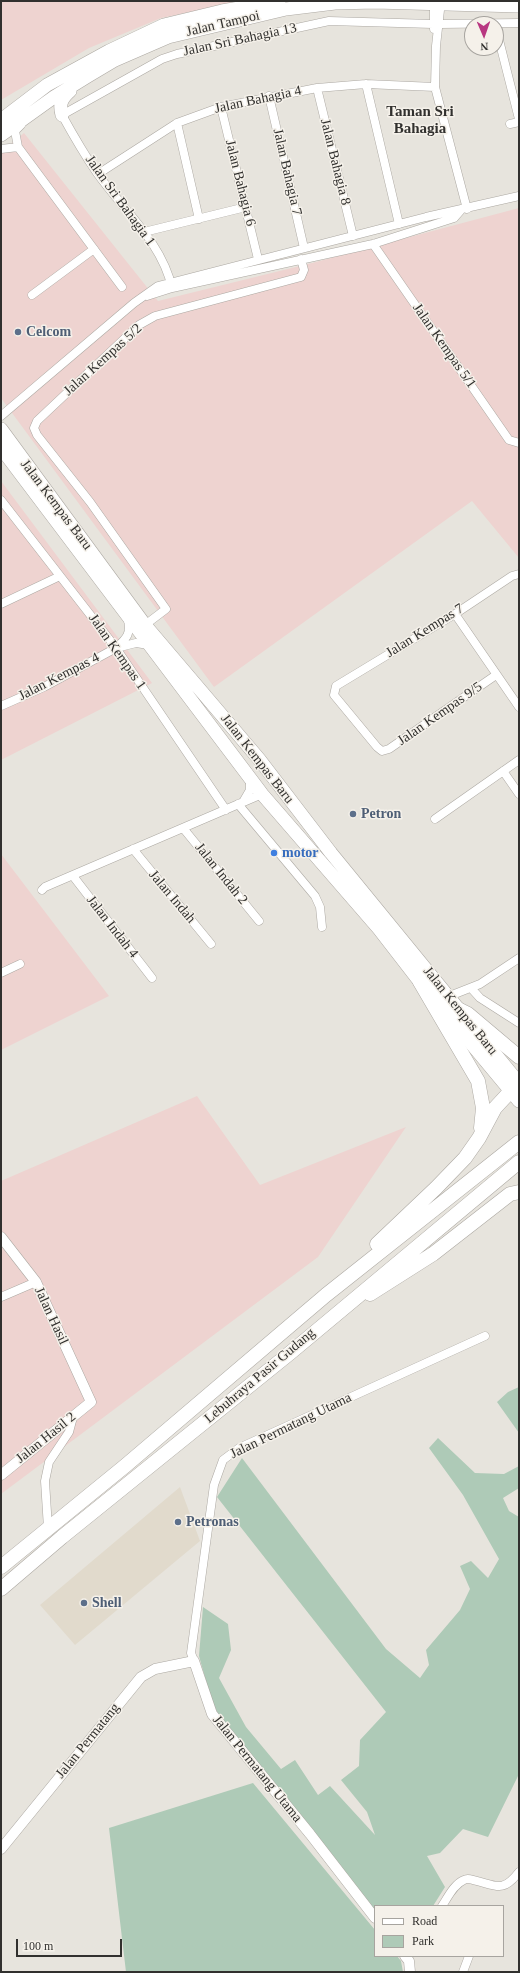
<!DOCTYPE html>
<style>
body{margin:0}
#map{position:relative;width:520px;height:1973px;overflow:hidden;background:#e7e4dd;font-family:"Times New Roman",serif}
canvas{display:block}
.frame{position:absolute;inset:0;border:2px solid #31302e;pointer-events:none}
.legend{position:absolute;left:374px;top:1905px;width:130px;height:52px;box-sizing:border-box;background:#f5f1ea;border:1px solid #a7a49f;margin:0;padding:5px 7px;list-style:none;font-size:12px;color:#31302e}
.legend li{display:flex;align-items:center;gap:8px;height:20px}
.legend b{width:20px;border:1px solid #a7a49f}
.north{position:absolute;left:464px;top:16px;width:40px;height:40px;box-sizing:border-box;background:#f5f1ea;border:1px solid #a7a49f;border-radius:50%;rotate:178deg;font-size:11px;font-weight:700;line-height:16px;text-align:center;color:#31302e}
.north::after{content:'';display:block;margin:auto;width:14px;height:18px;background:#b83781;clip-path:polygon(50% 0,100% 100%,50% 72%,0 100%)}
.scale{position:absolute;left:16px;top:1939px;width:106px;height:18px;box-sizing:border-box;border:2px solid #31302e;border-top:0;padding-left:5px;font-size:12px;line-height:14px;white-space:nowrap;color:#31302e;-webkit-text-stroke:3px #f5f1ea;paint-order:stroke}
</style>
<div id="map">
<canvas width="520" height="1973"></canvas>
<div class="frame"></div>
<ul class="legend">
<li><b style="height:5px;background:#fff"></b>Road</li>
<li><b style="height:11px;background:#aecab7"></b>Park</li>
</ul>
<div class="north">N</div>
<div class="scale">100 m</div>
</div>
<script>
const ctx = document.querySelector('canvas').getContext('2d');
ctx.lineJoin = 'round';
function paint(path, color) {
  ctx.fillStyle = color;
  ctx.fill(path, 'evenodd');
}
function strokePath(path, color, width, dash) {
  ctx.strokeStyle = color;
  ctx.lineWidth = width;
  ctx.lineCap = dash ? 'butt' : 'round';
  ctx.setLineDash(dash || []);
  ctx.stroke(path);
}
function label(font, color, halo, rows, align = 'center') {
  ctx.font = font + ' "Times New Roman",serif';
  ctx.lineWidth = 3;
  ctx.setLineDash([]);
  ctx.textBaseline = 'middle';
  ctx.strokeStyle = halo;
  ctx.fillStyle = color;
  for (const [text, x, y, turn = 0] of rows) {
    ctx.save();
    ctx.translate(x, y);
    ctx.rotate((+turn || 0) * Math.PI / 180);
    ctx.textAlign = isNaN(turn) ? turn : align;
    if (halo) ctx.strokeText(text, 0, 0);
    ctx.fillText(text, 0, 0);
    ctx.restore();
  }
}
paint(new Path2D(`
 M180,1487L200,1541L75,1645L40,1605Z`), '#e1dacc');
paint(new Path2D(`
 M1,1H245L161,18L89,48L1,100Z
 M24,133L158,301L312,263L519,208V558L472,501L214,687L1,398V152Z
 M1,481L152,683L1,760Z
 M1,854L109,996L1,1050Z
 M197,1096L260,1185L406,1127L318,1257L1,1494V1181Z`), '#eed3d0');
paint(new Path2D(`
 M519,1387V1433L497,1402L508,1392Z
 M438,1438L475,1473L504,1474L519,1466V1488L503,1498L509,1511L519,1517V1774L488,1837L463,1829L440,1853L427,1856L445,1887L433,1906H375V1910L219,1716L211,1699L199,1656L203,1607L228,1624L231,1650L219,1678L246,1727L281,1769L295,1760L318,1795L330,1786L375,1835L367,1812L341,1780L359,1766L360,1740L386,1712L217,1497L242,1458L386,1649L420,1678L429,1665L426,1650L460,1610L470,1589L460,1566L471,1561L488,1578L499,1559L463,1495L429,1448Z
 M253,1783L375,1930V1956H397L401,1961L403,1972H126L109,1828Z`), '#aecab7');
const minor = new Path2D(`
 M441,1L436,46L435,87L467,209
 M440,24L519,23
 M496,28L519,119
 M434,29V1
 M366,84L399,224
 M317,88L353,236
 M269,96L304,248
 M221,107L258,259
 M177,123L199,219
 M510,124L519,122
 M21,125L15,131L18,147L122,287
 M1,149L18,147
 M98,174L177,123L221,107L317,88L366,84L435,87
 M144,232L246,207
 M373,244L509,440L519,443
 M172,288C162,242 123,210 97,173C84,154 73,135 62,115L162,59L177,54L329,21L433,24
 M32,295L94,249
 M147,296L172,288L373,244L454,218L461,210
 M1,416L134,303L158,286L426,217L519,196
 M1,500L116,648L226,810
 M1,604L60,576
 M455,614L519,707
 M145,625L166,609L90,502L37,435L34,428L37,421L139,325L155,316L301,277L304,270L301,259
 M118,646C127,638 131,633 128,620
 M496,675L389,749L382,751L377,747L334,695L336,686L455,614L512,576L519,574
 M1,706L44,687L116,648L136,643L149,645
 M503,771L519,794
 M243,802L250,790V779
 M238,804L315,896L320,907L322,927
 M435,819L519,760
 M183,828L259,921
 M133,849L211,944
 M73,876L152,978
 M42,890L45,887L262,794
 M1,973L20,964
 M471,988L480,998L519,1023
 M447,997L480,984L519,958
 M1,1297L36,1282
 M48,1528L45,1481L49,1462L69,1432L73,1417
 M194,1661L191,1653L214,1485L223,1460L239,1448L485,1336
 M442,1906C448,1897 454,1884 464,1880C467,1878 470,1879 473,1880C496,1885 502,1894 519,1872
 M463,1972L469,1956`);
const tertiary = new Path2D(`
 M1,1237L36,1282L91,1402L1,1475
 M1,1849L141,1677L155,1669L194,1661L212,1714L310,1834L375,1918
 M405,1956L409,1961L410,1972`);
const primary = new Path2D(`
 M62,115C59,104 61,99 70,91
 M1,120L47,85L109,51L164,25L222,11L279,1
 M1,135L54,97L88,76L115,60L168,37L286,9L335,3L375,2L519,6
 M1,429L145,625L259,759L331,853L519,1083
 M1,448L262,794L379,929L420,982L519,1101`);
const trunk = new Path2D(`
 M420,982L478,1081L483,1108L481,1128
 M456,1008L468,1014L519,1057
 M377,1244L436,1188L465,1158L479,1138L495,1108L519,1082
 M370,1294L433,1254L510,1194L519,1192
 M1,1567L125,1466L326,1295L519,1142
 M1,1589L62,1537L290,1353L519,1162`);
strokePath(minor, '#aca8a2', 9);
strokePath(tertiary, '#aca8a2', 11);
strokePath(primary, '#aca8a2', 14);
strokePath(trunk, '#aca8a2', 15);
strokePath(minor, '#fff', 8);
strokePath(tertiary, '#fff', 10);
strokePath(primary, '#fff', 13);
strokePath(trunk, '#fff', 14);
for (const [x, y, r, color] of [
 [18,332,4,"#5c6f8a"],
 [353,814,4,"#5c6f8a"],
 [274,853,4,"#3f7fe0"],
 [178,1522,4,"#5c6f8a"],
 [84,1603,4,"#5c6f8a"]
]) {
  const dot = new Path2D();
  dot.arc(x, y, r, 0, 2 * Math.PI);
  ctx.fillStyle = color;
  ctx.fill(dot);
  strokePath(dot, '#f5f1ea', 1.5);
}
label('14px', '#31302e', '#f5f1ea', [
 ["Jalan Tampoi",223,24,-13],
 ["Jalan Sri Bahagia 13",240,40,-12],
 ["Jalan Bahagia 4",258,100,-12],
 ["Jalan Bahagia 8",335,162,76],
 ["Jalan Bahagia 7",287,172,77],
 ["Jalan Bahagia 6",240,183,76],
 ["Jalan Sri Bahagia 1",120,201,54],
 ["Jalan Kempas 5/1",444,346,55],
 ["Jalan Kempas 5/2",103,360,-42],
 ["Jalan Kempas Baru",56,505,53],
 ["Jalan Kempas 7",425,631,-32],
 ["Jalan Kempas 1",117,652,55],
 ["Jalan Kempas 4",59,677,-27],
 ["Jalan Kempas 9/5",440,714,-35],
 ["Jalan Kempas Baru",257,759,52],
 ["Jalan Indah 2",221,874,51],
 ["Jalan Indah",172,897,50],
 ["Jalan Indah 4",112,927,52],
 ["Jalan Kempas Baru",460,1011,51],
 ["Jalan Hasil",51,1316,65],
 ["Lebuhraya Pasir Gudang",260,1376,-40],
 ["Jalan Permatang Utama",291,1426,-26],
 ["Jalan Hasil 2",46,1438,-39],
 ["Jalan Permatang",88,1741,-51],
 ["Jalan Permatang Utama",257,1769,51]
]);
label('bold 14px', '#4e5e75', '#f5f1ea', [
 ["Celcom",26,332],
 ["Petron",361,814],
 ["Petronas",186,1522],
 ["Shell",92,1603]
], 'left');
label('bold 14px', '#366cbe', '#f5f1ea', [
 ["motor",282,853]
], 'left');
label('bold 15px', '#31302e', '#f5f1ea', [
 ["Taman Sri",420,112],
 ["Bahagia",420,129]
]);
</script>
